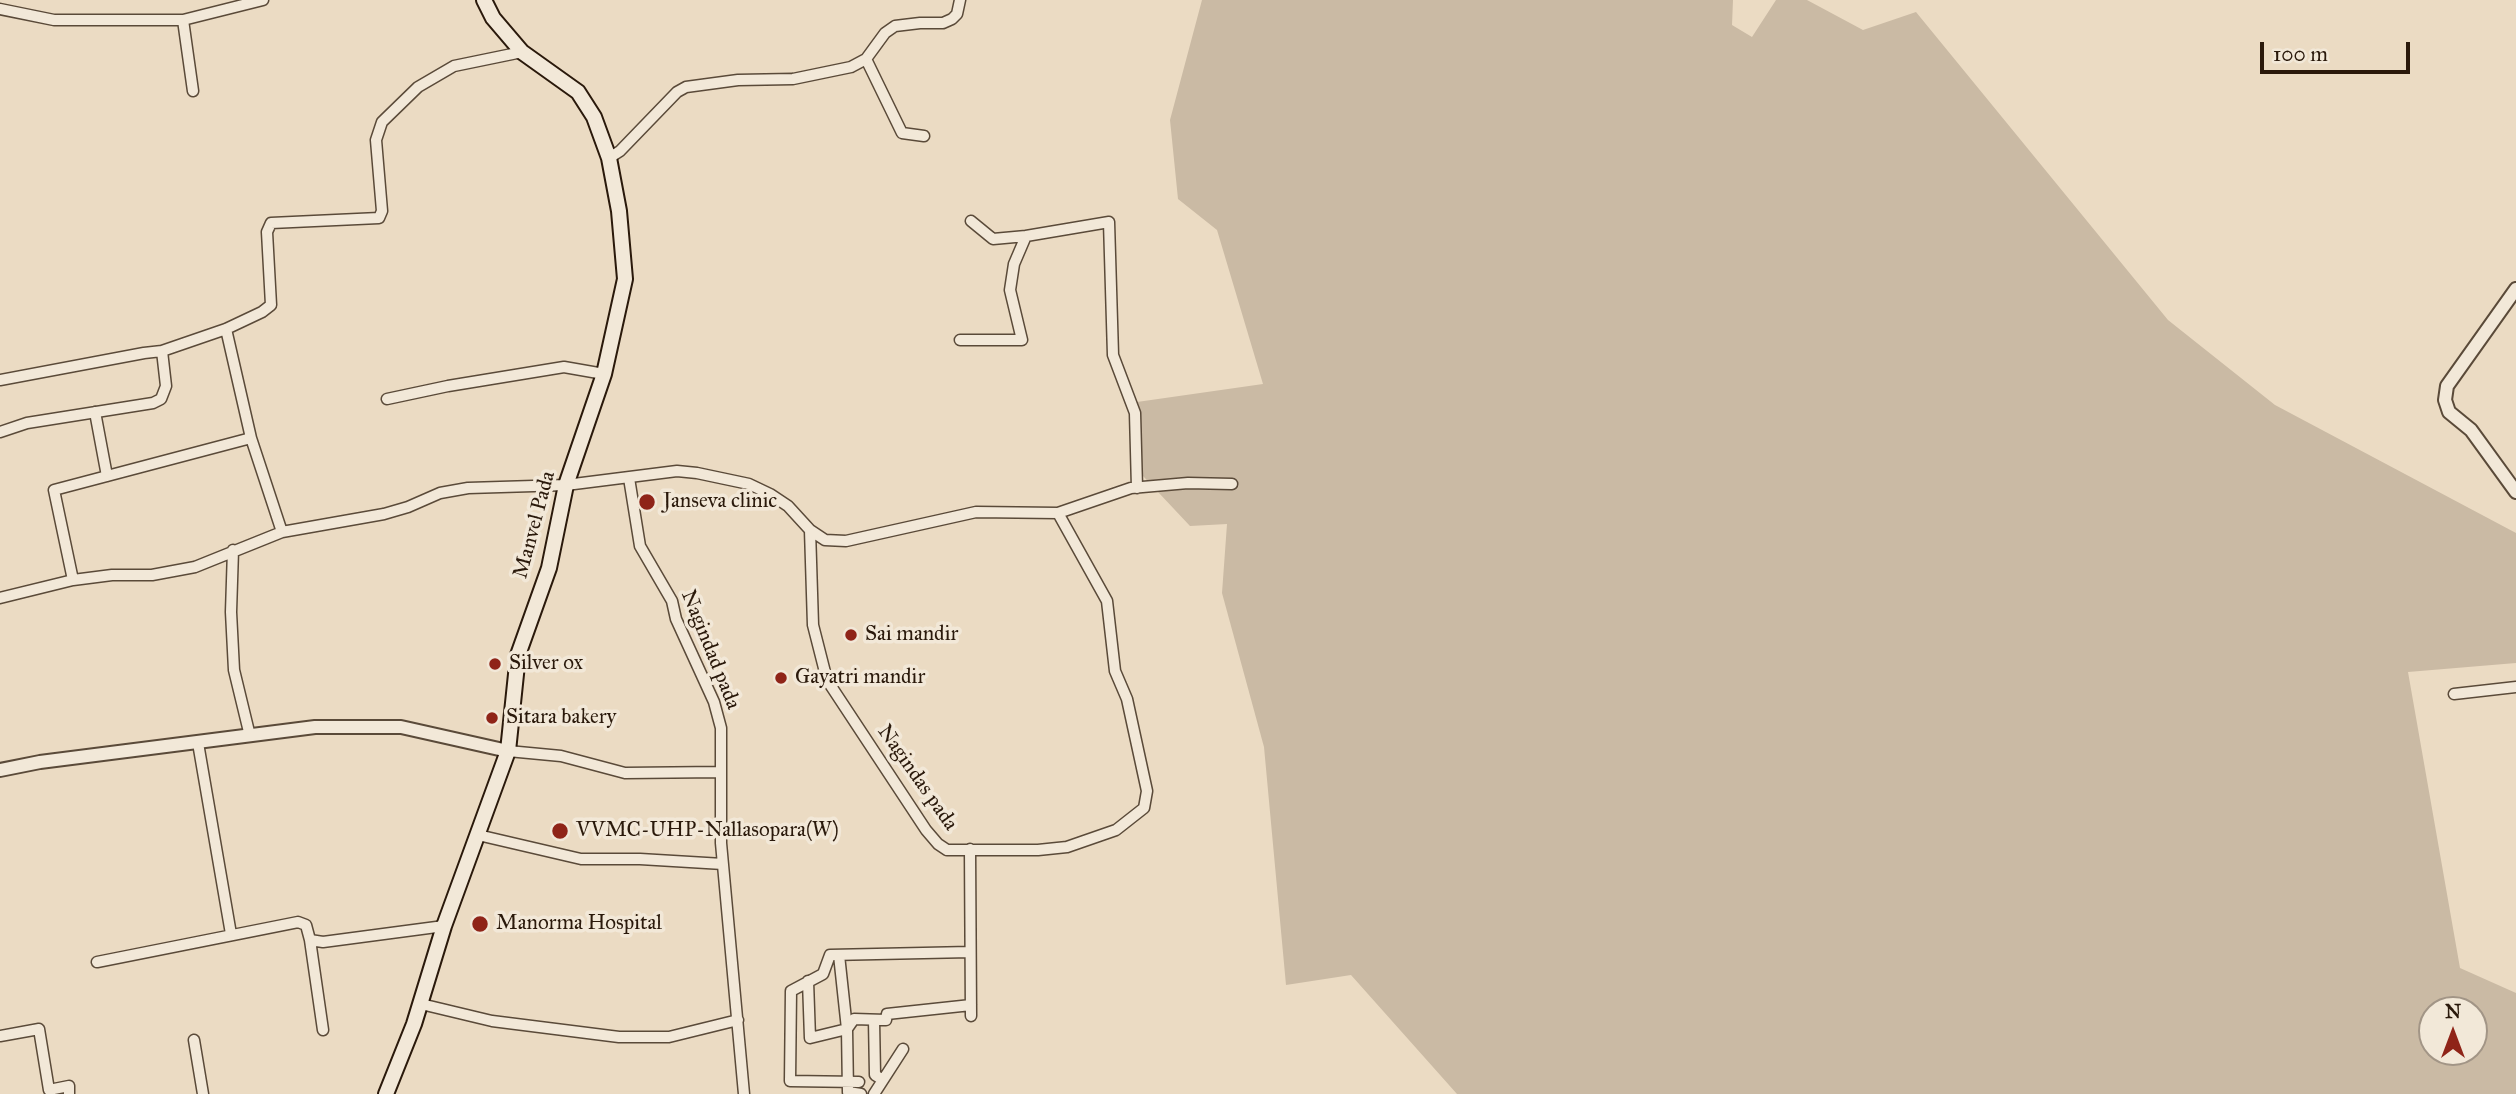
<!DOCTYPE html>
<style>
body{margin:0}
#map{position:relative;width:2516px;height:1094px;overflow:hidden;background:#ebdbc3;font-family:"IM FELL Great Primer",serif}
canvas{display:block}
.north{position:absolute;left:2418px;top:996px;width:70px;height:70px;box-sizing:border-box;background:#f2e8d8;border:2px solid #a29586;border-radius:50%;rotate:0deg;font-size:19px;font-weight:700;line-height:28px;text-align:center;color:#2a190b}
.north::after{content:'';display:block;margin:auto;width:24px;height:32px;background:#8f2418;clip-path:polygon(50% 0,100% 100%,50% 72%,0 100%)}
.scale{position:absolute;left:2260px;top:42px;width:150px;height:32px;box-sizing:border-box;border:4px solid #2a190b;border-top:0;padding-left:9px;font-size:21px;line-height:24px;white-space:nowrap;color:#2a190b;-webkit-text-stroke:5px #f2e8d8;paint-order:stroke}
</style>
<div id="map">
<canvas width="2516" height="1094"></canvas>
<div class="north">N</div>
<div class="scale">100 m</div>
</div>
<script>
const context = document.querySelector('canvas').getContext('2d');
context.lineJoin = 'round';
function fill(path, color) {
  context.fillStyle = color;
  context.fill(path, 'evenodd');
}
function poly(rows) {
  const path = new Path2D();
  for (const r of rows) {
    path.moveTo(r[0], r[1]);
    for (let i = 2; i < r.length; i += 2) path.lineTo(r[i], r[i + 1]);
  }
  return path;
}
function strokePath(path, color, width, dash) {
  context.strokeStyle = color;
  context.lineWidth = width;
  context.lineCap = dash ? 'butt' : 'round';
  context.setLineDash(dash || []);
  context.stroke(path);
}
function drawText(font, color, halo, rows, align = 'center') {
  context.font = font + ' "IM FELL Great Primer",serif';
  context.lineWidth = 7;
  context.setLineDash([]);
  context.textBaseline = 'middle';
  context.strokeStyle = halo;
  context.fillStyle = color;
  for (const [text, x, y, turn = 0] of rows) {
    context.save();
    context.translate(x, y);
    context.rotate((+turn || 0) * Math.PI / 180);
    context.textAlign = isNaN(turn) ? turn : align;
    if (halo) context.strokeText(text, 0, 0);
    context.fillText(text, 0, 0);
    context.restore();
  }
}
const green = poly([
 [1202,0,1733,0,1732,25,1752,37,1776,0,1807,0,1863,30,1916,12,2168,320,2275,405,2516,533,2516,663,2408,672,2460,968,2516,993,2516,1094,1457,1094,1351,975,1286,985,1264,747,1222,593,1227,524,1190,526,1143,476,1137,402,1263,384,1217,230,1178,199,1170,120],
 [2432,1010,2474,1010,2474,1052,2432,1052]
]);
const minor = poly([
 [0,9,54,20,183,20,263,0],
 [183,20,193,91],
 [866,59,902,133,924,136],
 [609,158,620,151,677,92,686,87,738,80,793,79,851,67,866,59,885,33,895,26,920,23,943,23,952,19,957,14,960,0],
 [971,221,993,239,1026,236],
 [226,329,251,438,282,532],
 [960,340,1022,340,1010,290,1014,264,1026,236,1109,222,1113,355,1135,413,1137,488],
 [0,380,144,353,162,351],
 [387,399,448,386,564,367,604,374],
 [95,412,107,476],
 [0,432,27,423,153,403,161,399,166,386,162,351,226,329,262,312,271,305,267,232,271,223,379,218,382,211,376,140,382,122,418,87,454,66,522,52],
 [629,478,640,546,672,601,676,619,714,702,721,728,721,843,744,1094],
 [810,530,813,625,827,680,926,830,938,844,947,850,1038,850,1067,847,1116,830,1144,808,1147,791,1127,699,1115,671,1107,601,1058,513],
 [233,550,231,612,234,670,250,736],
 [73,580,54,490,251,438],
 [0,598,73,580,112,575,152,575,195,567,282,532,384,514,408,507,440,493,468,488,566,485,677,471,697,473,749,484,770,494,788,506,810,530,825,540,846,541,976,512,1058,513,1131,488,1188,483,1232,484],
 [2454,694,2516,687],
 [198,743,231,934],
 [508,751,561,756,625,773,720,772],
 [478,835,581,859,640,859,723,864],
 [970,849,971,1016],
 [310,940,323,1030],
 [839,955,847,1029,848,1092,861,1094],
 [97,962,298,922,306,925,310,940,323,942,444,926],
 [808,981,810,1038,847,1029,854,1019,886,1020,887,1014,971,1005],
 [421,1004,492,1021,619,1037,669,1037,738,1020],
 [874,1020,875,1075,883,1080],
 [0,1036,39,1029,49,1090,69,1086,69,1094],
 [194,1040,203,1094],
 [859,1082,790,1081,791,991,823,974,830,955,970,952],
 [874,1094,903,1049]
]);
const tertiary = poly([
 [2516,289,2447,386,2445,400,2449,412,2471,430,2516,492],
 [0,770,40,762,315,727,401,727,508,751]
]);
const secondary = poly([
 [386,1094,414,1024,444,926,508,751,518,655,549,568,566,485,604,374,625,279,619,211,609,158,594,117,578,92,522,52,493,18,484,0]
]);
const markers = [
 [647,502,9,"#8f2418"],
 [851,635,7,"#8f2418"],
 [495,664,7,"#8f2418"],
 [781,678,7,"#8f2418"],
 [492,718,7,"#8f2418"],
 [560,831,9,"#8f2418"],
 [480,924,9,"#8f2418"]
];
const poiNames = [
 ["Janseva clinic",663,502],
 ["Sai mandir",865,635],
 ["Silver ox",509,664],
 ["Gayatri mandir",795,678],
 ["Sitara bakery",506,718],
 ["VVMC-UHP-Nallasopara(W)",576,831],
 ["Manorma Hospital",496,924]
];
const streetNames = [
 ["Manvel Pada",535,525,-75],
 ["Nagindad pada",710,650,68],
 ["Nagindas pada",917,778,55]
];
fill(green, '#cabaa4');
strokePath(minor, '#5a4a39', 13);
strokePath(tertiary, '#5a4a39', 16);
strokePath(secondary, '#2a190b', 18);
strokePath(minor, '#f2e8d8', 10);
strokePath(tertiary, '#f2e8d8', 12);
strokePath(secondary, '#f2e8d8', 14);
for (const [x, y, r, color] of markers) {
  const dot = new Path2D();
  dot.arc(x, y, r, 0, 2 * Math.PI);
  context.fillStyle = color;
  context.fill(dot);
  strokePath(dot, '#f2e8d8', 2.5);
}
drawText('21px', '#2a190b', '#f2e8d8', poiNames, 'left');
drawText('21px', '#2a190b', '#f2e8d8', streetNames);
</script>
